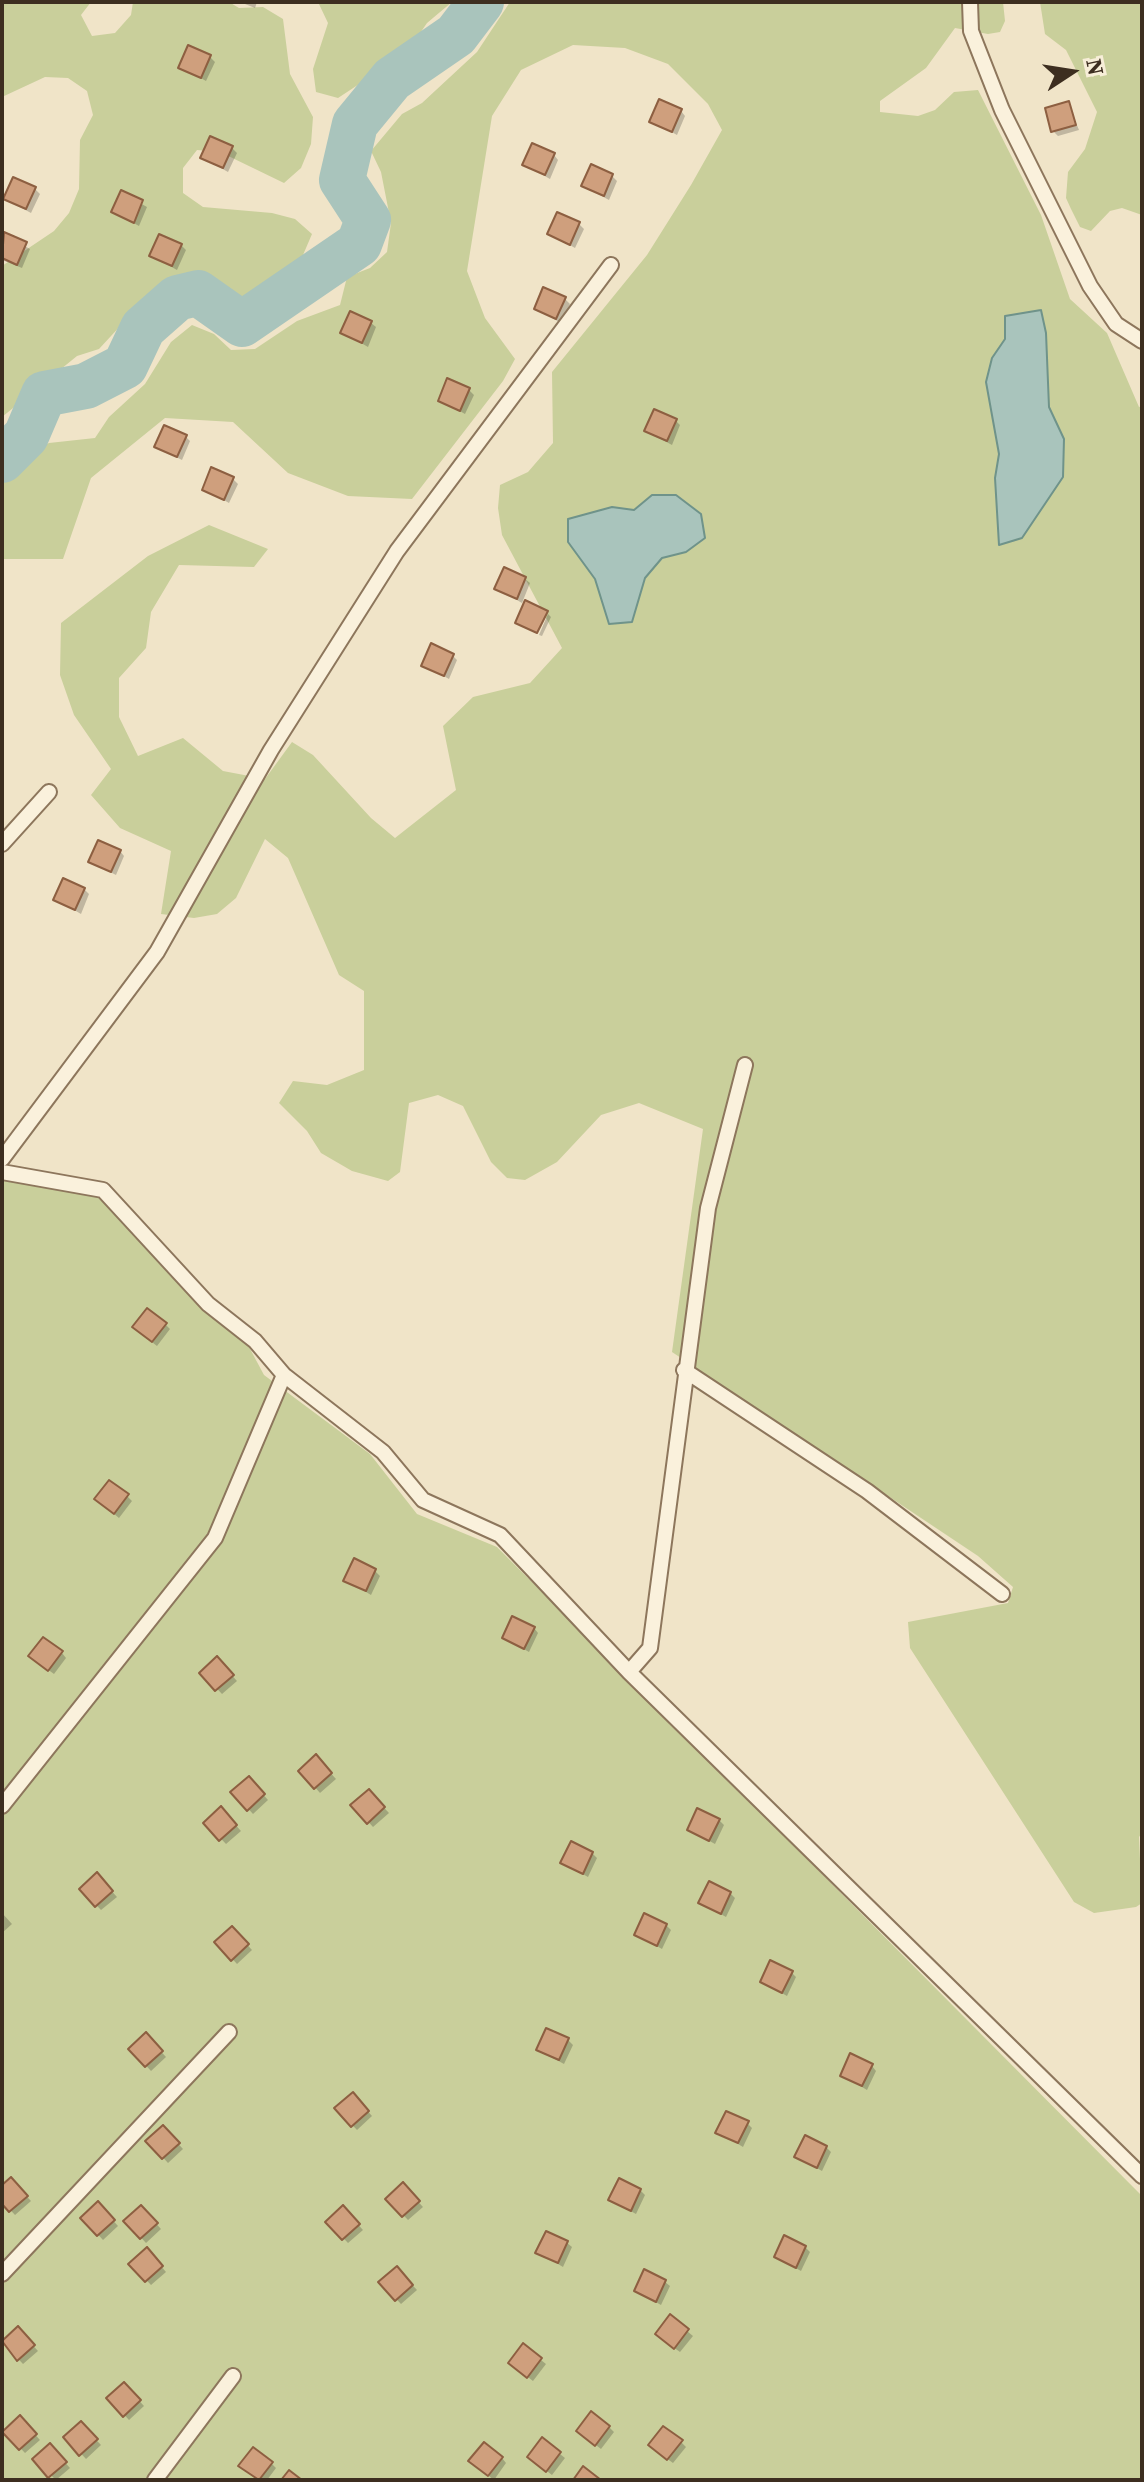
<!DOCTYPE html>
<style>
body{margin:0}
#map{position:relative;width:1144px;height:2482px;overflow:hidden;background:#f0e4c8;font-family:"Source Serif 4",serif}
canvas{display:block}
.frame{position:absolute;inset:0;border:4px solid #3d2e20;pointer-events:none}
.north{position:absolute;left:1032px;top:32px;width:80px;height:80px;-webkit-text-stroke:6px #f7eed8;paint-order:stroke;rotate:78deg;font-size:22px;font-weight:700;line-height:32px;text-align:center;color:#3d2e20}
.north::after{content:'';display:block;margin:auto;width:28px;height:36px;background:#3d2e20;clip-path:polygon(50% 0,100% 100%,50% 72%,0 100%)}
</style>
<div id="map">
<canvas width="1144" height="2482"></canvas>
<div class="frame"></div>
<div class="north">N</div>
</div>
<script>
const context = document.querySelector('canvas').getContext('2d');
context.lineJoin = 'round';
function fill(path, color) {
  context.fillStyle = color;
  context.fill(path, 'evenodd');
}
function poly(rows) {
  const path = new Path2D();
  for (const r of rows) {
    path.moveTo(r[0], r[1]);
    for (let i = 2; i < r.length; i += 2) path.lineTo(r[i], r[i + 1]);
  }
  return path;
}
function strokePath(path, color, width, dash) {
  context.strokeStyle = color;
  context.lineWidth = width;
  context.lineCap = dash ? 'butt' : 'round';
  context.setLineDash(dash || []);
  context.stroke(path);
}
const green = poly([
 [2,2,91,2,81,15,92,36,115,33,131,15,133,2,229,2,239,8,263,7,283,19,290,74,313,117,311,144,301,168,284,183,220,152,197,150,183,168,183,193,203,207,272,213,295,219,312,234,303,255,268,285,235,302,216,286,193,284,147,297,99,349,77,356,2,417,2,266,54,231,69,213,79,189,80,140,93,115,87,91,68,78,45,77,2,97],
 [318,2,452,2,427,23,399,64,379,71,338,98,316,92,313,69,328,23],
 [510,2,1003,2,1005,21,1000,32,988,34,955,28,926,68,880,101,880,112,918,116,935,110,954,92,978,90,1041,215,1070,299,1107,333,1139,407,1142,406,1142,1833,1139,1837,1142,1903,1136,1907,1094,1913,1074,1902,910,1648,908,1622,1008,1603,1013,1587,978,1556,672,1352,703,1129,639,1103,601,1115,557,1162,525,1180,507,1178,491,1162,463,1106,438,1095,409,1103,400,1172,388,1181,352,1171,321,1153,307,1131,279,1103,293,1081,327,1085,364,1070,364,991,339,975,288,858,265,839,236,898,217,914,194,918,161,914,171,851,120,828,91,795,111,769,74,715,60,675,61,623,148,556,209,525,268,549,254,567,179,565,151,612,146,648,119,678,119,717,138,756,183,738,223,771,265,779,292,742,313,755,371,818,395,838,456,790,443,726,473,697,530,683,562,648,502,535,498,508,500,485,528,472,553,443,552,372,647,255,691,185,722,130,708,104,668,64,625,48,573,45,521,70,492,116,467,271,485,318,515,359,503,381,412,499,348,496,288,473,233,422,165,418,91,478,63,559,2,559,2,467,49,443,95,438,109,417,145,384,171,342,192,325,214,334,231,350,255,349,297,321,340,305,347,277,370,268,387,252,391,223,381,172,371,151,402,114,422,103,477,52],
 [1046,333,1049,407,1064,439,999,545,995,478,999,454,986,383,992,358,1005,339],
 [612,507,635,511,686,552,662,558,645,578,632,622,609,623,595,579],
 [1040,2,1142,2,1142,215,1122,208,1110,211,1091,231,1080,227,1071,209,1066,198,1068,172,1085,149,1097,112,1066,50,1045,34],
 [2,1176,97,1194,203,1308,249,1347,264,1375,370,1454,417,1514,497,1547,1142,2196,1142,2480,2,2480]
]);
const water = poly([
 [1041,310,1046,333,1049,407,1064,439,1063,477,1022,538,999,545,995,478,999,454,986,382,992,358,1005,339,1005,316,1041,310],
 [652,495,676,495,701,514,705,538,686,552,662,558,645,578,632,622,609,624,595,579,568,542,568,519,612,507,634,510,652,495]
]);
const shadow = poly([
 [240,2,257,2,255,8],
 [210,57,215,62,206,81,181,67],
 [1068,104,1079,130,1058,136,1053,131],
 [681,111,685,116,677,135,652,121],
 [232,148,237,153,228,172,203,158],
 [554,155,558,160,550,179,525,165],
 [612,176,617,181,609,200,583,186],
 [35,189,40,194,31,213,5,199],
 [122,193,147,207,139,226,113,212],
 [579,224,584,229,575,248,550,234],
 [5,235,30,249,22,268,2,260],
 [181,245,186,250,177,270,152,256],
 [565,299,570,304,561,323,536,309],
 [371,323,376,327,368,347,342,332],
 [469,390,474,395,465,414,440,400],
 [675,420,680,425,672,445,646,431],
 [185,436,190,441,182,460,156,447],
 [233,479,238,484,229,503,204,489],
 [525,579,530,583,522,603,496,588],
 [548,614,551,617,542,636,539,635],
 [452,655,457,660,449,679,424,665],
 [120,851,124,856,116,875,90,862],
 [84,889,89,894,81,914,55,899],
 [165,1324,170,1329,157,1346,139,1332],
 [127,1496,132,1501,119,1518,102,1504],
 [375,1571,380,1576,371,1595,346,1580],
 [534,1628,538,1633,529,1652,504,1638],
 [62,1653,66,1658,54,1674,36,1661],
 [217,1659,237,1681,222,1694,202,1673],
 [316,1757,336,1779,320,1793,301,1771],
 [249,1779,268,1800,253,1814,233,1792],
 [369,1792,389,1813,373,1827,353,1805],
 [221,1809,241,1831,226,1844,206,1823],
 [719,1820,724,1825,715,1844,689,1830],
 [592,1853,597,1858,588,1877,563,1863],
 [97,1875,117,1897,101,1910,81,1889],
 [730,1893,735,1898,726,1917,701,1903],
 [2,1913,12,1924,2,1933],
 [666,1925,671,1930,662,1949,637,1935],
 [232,1928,252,1950,237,1964,217,1942],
 [791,1972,796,1977,787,1996,762,1982],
 [146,2035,166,2057,151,2071,131,2049],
 [568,2040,573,2045,564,2064,538,2050],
 [872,2066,876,2071,867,2090,842,2075],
 [353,2095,372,2116,357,2130,337,2109],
 [747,2123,752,2128,743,2147,718,2132],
 [163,2127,183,2149,168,2163,148,2141],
 [826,2147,831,2152,822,2171,797,2157],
 [11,2180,31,2201,15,2215,2,2201,2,2188],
 [403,2185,423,2207,408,2220,388,2199],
 [640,2190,645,2195,636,2214,610,2200],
 [98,2204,118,2226,103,2240,83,2218],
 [141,2207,161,2229,146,2243,126,2221],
 [343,2208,363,2230,348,2243,328,2222],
 [567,2243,572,2247,563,2267,538,2252],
 [805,2247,810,2252,801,2271,776,2257],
 [147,2250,166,2272,151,2285,131,2264],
 [397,2269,417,2290,401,2304,381,2283],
 [665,2282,670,2286,661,2305,636,2291],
 [670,2317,693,2336,680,2352,662,2339],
 [18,2329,38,2351,23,2364,3,2343],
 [523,2346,546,2364,533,2381,515,2367],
 [124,2384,144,2406,129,2420,109,2398],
 [20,2418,40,2440,25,2453,5,2432],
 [81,2424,101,2445,86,2459,66,2437],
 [609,2427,614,2432,601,2449,583,2435],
 [542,2440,565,2458,552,2475,534,2461],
 [681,2442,686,2447,673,2463,655,2450],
 [50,2446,70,2468,56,2480,35,2460],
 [502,2458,506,2463,494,2480,476,2466],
 [271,2463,276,2468,267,2480,257,2480,246,2471]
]);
const river = poly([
 [2,460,26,436,44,394,86,386,125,366,143,328,177,298,198,293,242,324,359,244,368,220,342,180,355,124,392,79,456,35,481,2]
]);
const building = poly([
 [188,45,211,55,201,78,178,68,188,45],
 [659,99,682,109,672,132,649,122,659,99],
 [1069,101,1076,125,1051,132,1045,108,1069,101],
 [210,136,233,146,223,168,200,158,210,136],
 [532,143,555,153,545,175,522,165,532,143],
 [591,164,613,174,604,196,581,186,591,164],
 [13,177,36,187,26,209,3,199,13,177],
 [121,190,143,200,134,223,111,212,121,190],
 [557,212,580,222,570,245,547,234,557,212],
 [4,232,27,242,17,265,2,258,4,232],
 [159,234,182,244,172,266,149,256,159,234],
 [543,287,566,297,556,319,534,309,543,287],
 [350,311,372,321,362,343,340,333,350,311],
 [447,378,470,388,460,411,438,401,447,378],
 [654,409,677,419,667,441,644,431,654,409],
 [164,425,187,435,177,457,154,447,164,425],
 [211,467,234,477,224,500,202,490,211,467],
 [504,567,526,577,517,599,494,589,504,567],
 [525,600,548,611,537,633,515,623,525,600],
 [431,643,454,654,444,676,421,666,431,643],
 [98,840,121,850,111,872,88,862,98,840],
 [63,878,85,888,75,910,53,900,63,878],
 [147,1308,167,1323,152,1342,132,1327,147,1308],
 [109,1480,129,1494,114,1514,94,1499,109,1480],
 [354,1558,376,1569,366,1591,343,1581,354,1558],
 [512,1616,535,1627,524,1649,502,1638,512,1616],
 [43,1637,63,1651,48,1671,28,1656,43,1637],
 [217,1656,234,1675,215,1691,199,1673,217,1656],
 [316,1754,332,1773,314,1789,298,1771,316,1754],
 [249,1776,265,1794,247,1811,230,1792,249,1776],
 [369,1789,385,1807,367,1824,350,1805,369,1789],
 [221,1806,237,1825,219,1841,203,1823,221,1806],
 [697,1808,720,1819,709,1841,687,1830,697,1808],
 [571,1841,593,1852,583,1874,560,1863,571,1841],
 [97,1872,113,1891,95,1907,79,1889,97,1872],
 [709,1881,731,1892,721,1914,698,1903,709,1881],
 [644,1913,667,1924,657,1946,634,1935,644,1913],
 [232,1926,249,1944,231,1961,214,1942,232,1926],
 [770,1960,793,1971,782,1993,760,1982,770,1960],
 [546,2028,569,2038,559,2060,536,2050,546,2028],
 [146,2032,163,2051,145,2067,128,2049,146,2032],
 [850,2053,873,2064,862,2086,840,2076,850,2053],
 [353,2092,369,2111,351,2127,334,2108,353,2092],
 [726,2111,749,2121,738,2143,715,2133,726,2111],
 [163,2125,180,2143,162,2159,145,2141,163,2125],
 [805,2135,827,2146,817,2168,794,2157,805,2135],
 [11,2177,28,2196,9,2212,2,2204,2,2185,11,2177],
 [619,2178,641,2189,631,2211,608,2200,619,2178],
 [403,2182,420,2201,402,2217,385,2199,403,2182],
 [98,2201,115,2220,97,2236,80,2218,98,2201],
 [141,2205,158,2223,140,2239,123,2221,141,2205],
 [343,2205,360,2224,342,2240,325,2222,343,2205],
 [546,2231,568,2241,558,2263,535,2253,546,2231],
 [784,2235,806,2246,796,2268,774,2257,784,2235],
 [147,2247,163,2266,145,2282,128,2264,147,2247],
 [397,2266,413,2285,395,2301,378,2282,397,2266],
 [644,2269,666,2280,656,2302,634,2291,644,2269],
 [670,2314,689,2329,674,2349,655,2334,670,2314],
 [18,2326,35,2345,17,2361,2,2341,18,2326],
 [523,2343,542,2358,527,2378,508,2363,523,2343],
 [124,2382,141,2400,123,2417,106,2398,124,2382],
 [591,2411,610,2426,595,2446,576,2431,591,2411],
 [20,2415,37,2434,19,2450,2,2432,20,2415],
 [81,2421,98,2439,79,2456,63,2437,81,2421],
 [663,2426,683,2440,667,2460,648,2445,663,2426],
 [542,2437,561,2452,546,2472,527,2457,542,2437],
 [484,2442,503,2457,488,2476,468,2461,484,2442],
 [50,2443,67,2462,48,2478,32,2459,50,2443],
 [253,2447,273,2462,259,2480,238,2466,253,2447],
 [583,2466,601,2480,573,2480,583,2466],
 [289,2470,302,2480,281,2480,289,2470]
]);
const lane = poly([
 [970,2,971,31,1002,110,1090,286,1116,324,1142,341],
 [2,844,49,792],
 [2,1159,157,952,271,750,397,551,611,265],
 [2,1172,103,1190,208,1304,255,1341,284,1375,383,1452,423,1500,500,1535,629,1672,1142,2176],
 [684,1370,867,1491,1002,1594],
 [629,1672,650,1648,708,1208,745,1065],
 [2,1806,215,1538,284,1375],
 [2,2274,229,2032],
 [155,2480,233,2376]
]);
fill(green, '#c9cf9b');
fill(water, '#a9c4bc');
strokePath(water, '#6f938a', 2);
fill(shadow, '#0003');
strokePath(river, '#a9c4bc', 46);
fill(building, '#cf9f7d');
strokePath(building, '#8d5f41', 2);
strokePath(lane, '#8d765c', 18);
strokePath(lane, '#faf1dc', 14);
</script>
